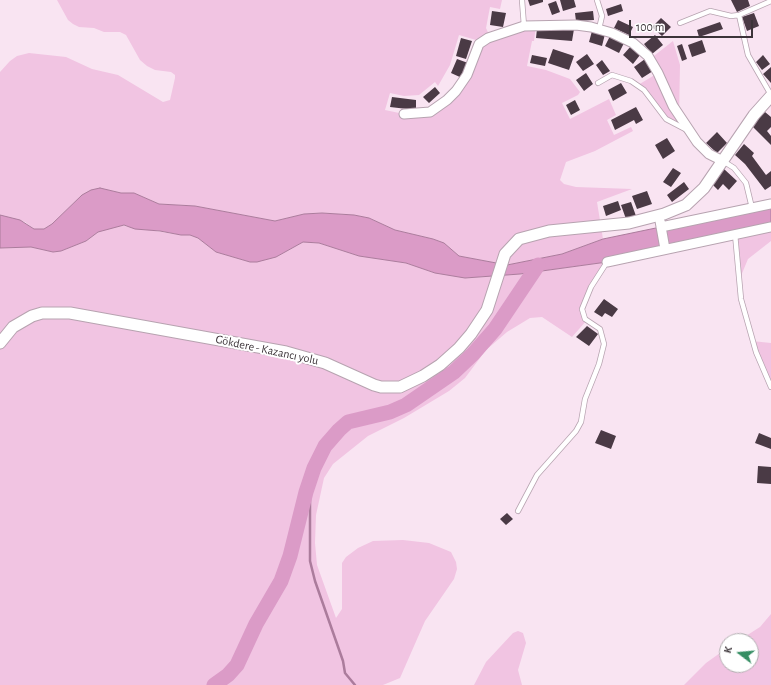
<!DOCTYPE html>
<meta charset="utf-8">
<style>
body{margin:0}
#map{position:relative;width:771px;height:685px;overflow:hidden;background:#f9e4f2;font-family:"Alegreya Sans",sans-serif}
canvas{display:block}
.north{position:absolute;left:719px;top:633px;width:40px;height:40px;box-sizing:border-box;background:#fff;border:1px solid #b1aeb0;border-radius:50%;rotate:286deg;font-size:11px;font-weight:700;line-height:16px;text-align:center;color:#3c3439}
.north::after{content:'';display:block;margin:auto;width:14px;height:18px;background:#358e63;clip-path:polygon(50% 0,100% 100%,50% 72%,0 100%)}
.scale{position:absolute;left:629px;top:20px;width:124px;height:18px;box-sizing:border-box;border:2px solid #3c3439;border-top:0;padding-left:5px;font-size:12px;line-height:14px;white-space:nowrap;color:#3c3439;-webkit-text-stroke:3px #fff;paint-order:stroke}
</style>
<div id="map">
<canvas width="771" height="685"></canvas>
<div class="north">K</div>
<div class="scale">100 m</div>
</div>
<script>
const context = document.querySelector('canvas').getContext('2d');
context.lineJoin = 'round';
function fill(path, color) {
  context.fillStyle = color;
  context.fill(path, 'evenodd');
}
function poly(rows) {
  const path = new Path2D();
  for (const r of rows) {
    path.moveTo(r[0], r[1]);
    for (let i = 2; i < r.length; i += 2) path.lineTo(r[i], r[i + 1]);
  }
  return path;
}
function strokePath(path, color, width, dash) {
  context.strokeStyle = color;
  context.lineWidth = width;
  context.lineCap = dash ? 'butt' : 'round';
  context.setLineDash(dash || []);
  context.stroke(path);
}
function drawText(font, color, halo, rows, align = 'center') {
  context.font = font + ' "Alegreya Sans",sans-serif';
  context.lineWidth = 4;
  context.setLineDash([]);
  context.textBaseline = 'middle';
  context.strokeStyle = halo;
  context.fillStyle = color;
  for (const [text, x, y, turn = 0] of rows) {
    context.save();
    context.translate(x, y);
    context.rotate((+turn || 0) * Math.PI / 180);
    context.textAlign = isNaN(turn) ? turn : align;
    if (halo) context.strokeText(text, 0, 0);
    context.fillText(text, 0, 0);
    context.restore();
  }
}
const green = poly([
 [57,0,502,0,500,9,490,7,486,28,490,37,536,25,534,41,532,41,527,66,546,70,570,79,580,92,578,95,562,103,570,119,609,99,616,115,607,120,614,135,631,127,633,131,595,151,566,162,560,180,564,184,576,187,632,189,597,202,603,239,562,254,507,265,459,256,444,243,433,239,395,230,369,218,354,215,322,213,304,214,275,221,196,206,159,204,134,193,121,193,108,190,82,195,52,224,44,229,34,229,25,222,0,215,0,72,10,61,17,56,29,53,66,57,92,69,118,75,163,102,170,100,175,78,175,75,171,72,155,70,147,66,140,60,126,35,120,32,104,32,94,28,79,27,73,24,68,20],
 [459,35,476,40,479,44,456,91,422,114,404,114,385,110,390,93,404,96,419,95,435,82,438,86,450,65],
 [673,41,680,65,679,117,688,130,673,124,638,85,658,73,650,59],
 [118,225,181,235,190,235,198,238,216,252,250,262,276,257,303,242,319,243,359,256,406,263,435,273,465,278,520,274,607,262,582,309,587,320,572,337,542,317,530,318,507,332,486,350,465,378,449,391,404,418,368,436,333,464,324,478,316,515,315,543,317,565,336,618,342,609,342,563,346,557,358,548,373,541,403,540,429,543,451,552,456,562,457,569,454,579,425,621,400,678,383,685,0,685,0,248,31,247,53,252,61,251,86,241,98,232],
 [771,227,771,241,748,259,738,283,735,234],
 [752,341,771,343,771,387],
 [771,614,771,685,684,685,706,663,727,648,727,665,751,665,751,641,738,641,760,627],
 [518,631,523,633,526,643,518,670,522,685,474,685,486,662,513,633]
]);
const water = poly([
 [100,188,121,193,134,193,159,204,195,206,275,221,304,214,322,213,354,215,369,218,395,230,433,239,444,243,459,256,507,265,562,254,603,239,771,204,771,227,607,262,520,274,465,278,435,273,406,263,359,256,319,243,303,242,276,257,257,262,250,262,216,252,198,238,190,235,181,235,160,231,135,229,124,225,98,232,86,241,61,251,53,252,31,247,0,248,0,215,20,220,34,229,44,229,52,224,82,195,91,190,100,188]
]);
const stream = poly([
 [314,468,310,497,310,561,315,581,343,661,345,673,355,685]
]);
const river = poly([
 [214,685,228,675,237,665,256,624,281,581,290,556,306,492,314,468,325,446,339,430,348,422,390,412,406,405,454,372,473,354,495,329,538,265]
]);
const building = poly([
 [528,0,543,0,543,2,530,6],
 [560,0,574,0,576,7,563,11],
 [731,0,748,0,750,6,737,12],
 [556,1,560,12,552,15,548,4],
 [621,4,623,11,608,16,606,9],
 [492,11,506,13,503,27,490,25],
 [593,11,594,20,576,21,575,13],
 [754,13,759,26,747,31,742,17],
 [661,18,671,27,662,36,652,27],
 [618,20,633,27,629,35,614,28],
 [720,22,723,29,699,37,697,30],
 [537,29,574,29,572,41,536,38],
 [592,31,605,34,602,46,589,42],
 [655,35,663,45,652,54,644,44],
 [610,36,624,43,619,53,605,46],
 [461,38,472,41,466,59,456,56],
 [702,40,706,52,692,57,688,45],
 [682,44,687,59,682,61,677,46],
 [631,46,640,55,633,64,623,55],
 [553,49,574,56,569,70,548,63],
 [587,54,594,64,583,71,576,62],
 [532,55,547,58,545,66,530,63],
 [763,55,770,64,762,70,756,62],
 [457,59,468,63,462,78,451,73],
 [645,59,653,71,642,78,634,67],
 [602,60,610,71,603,75,596,65],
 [771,67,771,83,763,74],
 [586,73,593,84,584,91,576,80],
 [621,83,627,93,613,101,608,90],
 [435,87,440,93,429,103,423,97],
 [392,97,416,100,416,110,390,107],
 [575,100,580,110,571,115,566,105],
 [636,107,643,120,636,124,634,120,615,130,611,120],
 [765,112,771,117,771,127,767,131,771,136,771,145,752,126],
 [717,132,727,143,717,153,706,143],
 [667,138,675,151,663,159,655,145],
 [744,144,754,153,752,156,766,175,771,171,771,186,765,190,745,164,735,155],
 [673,168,681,173,671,187,663,182],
 [724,169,737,181,729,190,723,184,718,190,712,184],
 [684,182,689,189,672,202,667,195],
 [647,191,652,204,637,209,632,196],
 [618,201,621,210,606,216,603,206],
 [631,202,636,216,626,219,621,205],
 [604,299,618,309,612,317,605,313,602,317,594,312],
 [587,326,598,334,589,346,576,337],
 [601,430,616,436,611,449,595,443],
 [759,433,771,438,771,449,755,443],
 [758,466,771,467,771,484,757,483],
 [507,513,513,519,506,525,500,519]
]);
const service = poly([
 [522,0,524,26],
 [597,0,602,16,599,29],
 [771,1,739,15,748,55,771,95],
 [680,23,710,11,731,16,739,15],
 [598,83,612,75,631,81,644,90,666,119,687,130],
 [723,161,734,168,746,183,752,208],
 [735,234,741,299,756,352,771,387],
 [518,511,537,475,576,431,581,422,585,399,599,364,604,344,600,329,585,319,582,309,591,287,607,262]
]);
const minor = poly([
 [404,114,430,112,447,100,456,91,467,75,479,44,488,38,524,26,576,25,591,27,612,33,633,43,648,56,658,73,673,106,697,142,709,154,723,161],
 [660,221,665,249],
 [661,227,771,204],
 [607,262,771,227]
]);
const tertiary = poly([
 [0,343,13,327,32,316,42,313,70,313,286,352,325,363,374,385,381,387,400,387,423,376,440,365,459,348,471,334,487,310,505,254,519,239,549,231,629,223,664,214,686,205,704,188,754,115,771,96]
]);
const streetNames = [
 ["Gökdere - Kazancı yolu",267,350,12]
];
fill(green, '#f1c4e2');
fill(water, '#db9bc7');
strokePath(water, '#ab7c9c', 1);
strokePath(stream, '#ab7c9c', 2.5);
strokePath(river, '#db9bc7', 15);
fill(building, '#4a3a45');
strokePath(service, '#b7a3b0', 6);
strokePath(minor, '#b7a3b0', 11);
strokePath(tertiary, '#b7a3b0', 13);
strokePath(service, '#fff', 4.5);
strokePath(minor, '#fff', 9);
strokePath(tertiary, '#fff', 11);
drawText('12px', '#3c3439', '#fff', streetNames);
</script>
